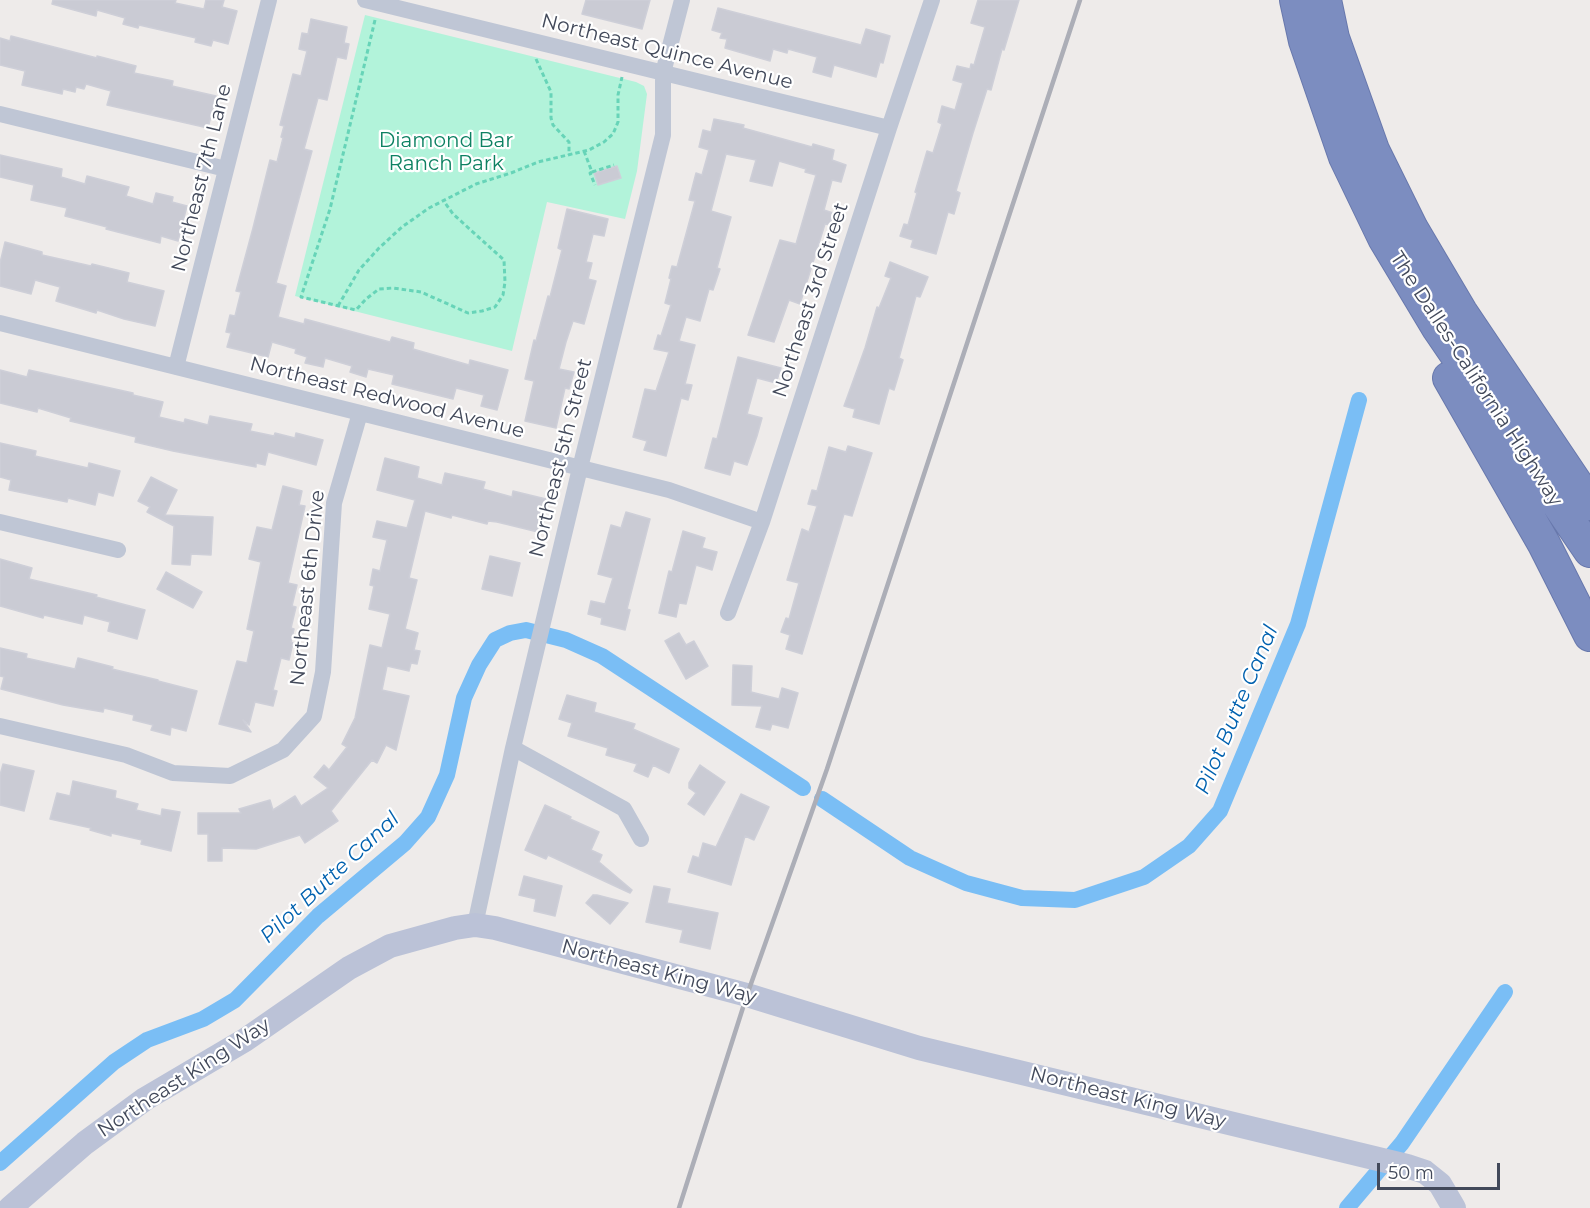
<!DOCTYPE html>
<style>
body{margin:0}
#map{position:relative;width:1590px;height:1208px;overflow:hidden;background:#eeebea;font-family:Montserrat,sans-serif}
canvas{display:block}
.scale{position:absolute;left:1377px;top:1163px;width:123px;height:27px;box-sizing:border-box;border:3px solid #42495a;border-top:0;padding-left:8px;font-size:18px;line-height:21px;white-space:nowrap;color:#42495a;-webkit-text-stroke:4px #fff;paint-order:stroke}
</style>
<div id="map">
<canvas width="1590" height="1208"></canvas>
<div class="scale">50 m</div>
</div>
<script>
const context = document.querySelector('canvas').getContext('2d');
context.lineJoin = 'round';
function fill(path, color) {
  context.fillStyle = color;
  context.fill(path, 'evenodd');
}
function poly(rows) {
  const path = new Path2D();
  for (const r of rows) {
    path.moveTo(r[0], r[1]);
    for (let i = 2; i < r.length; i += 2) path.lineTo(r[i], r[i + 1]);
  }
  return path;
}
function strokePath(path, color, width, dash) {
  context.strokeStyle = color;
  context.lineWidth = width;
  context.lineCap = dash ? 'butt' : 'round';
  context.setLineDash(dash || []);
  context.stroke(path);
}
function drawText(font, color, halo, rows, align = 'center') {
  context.font = font + ' Montserrat,sans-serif';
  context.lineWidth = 4.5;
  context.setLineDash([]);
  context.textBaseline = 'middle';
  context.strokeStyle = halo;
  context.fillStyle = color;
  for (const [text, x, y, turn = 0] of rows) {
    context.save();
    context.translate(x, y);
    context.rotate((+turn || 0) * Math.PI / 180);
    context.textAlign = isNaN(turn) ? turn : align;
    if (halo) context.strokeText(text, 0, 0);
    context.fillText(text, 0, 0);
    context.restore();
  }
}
const green = poly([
 [365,15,636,82,644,86,647,94,637,171,625,219,547,202,512,351,295,296]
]);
const canal = poly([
 [822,799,910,858,966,883,1022,898,1075,900,1144,877,1189,846,1220,811,1298,624,1359,400],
 [0,1163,114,1062,147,1040,203,1019,235,1000,318,916,405,843,428,817,447,775,464,698,479,665,495,640,510,633,526,630,566,640,602,656,803,788],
 [1347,1208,1402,1143,1505,992]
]);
const building = poly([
 [53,0,176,0,175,3,204,9,206,0,224,0,222,7,237,11,228,44,213,40,211,46,195,42,196,38,139,25,138,28,123,24,125,18,97,10,96,16,52,4,53,0],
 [586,0,650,0,642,29,582,14,586,0],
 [978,0,1019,0,1004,50,1002,49,991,90,987,89,973,133,956,191,960,193,954,214,948,212,936,254,911,247,913,240,900,236,904,224,908,225,917,193,915,192,927,151,933,153,942,124,938,122,942,106,955,110,963,83,953,80,957,66,970,69,971,64,974,65,985,27,971,23,978,0],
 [718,8,861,45,866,29,890,36,883,63,880,62,876,77,834,65,831,77,813,72,817,57,788,49,787,53,773,49,770,61,725,48,727,39,720,38,722,33,712,30,718,8],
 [311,19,347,27,344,43,349,44,346,59,337,57,327,100,318,98,304,149,312,151,276,283,286,286,278,317,304,324,305,319,390,342,392,337,414,343,413,349,469,365,470,360,508,370,497,410,481,406,484,395,456,388,453,399,392,384,394,375,368,369,366,377,350,372,352,366,325,358,323,367,305,363,307,357,295,353,296,349,272,342,268,357,227,347,231,333,226,332,230,315,235,316,241,292,236,291,253,228,270,160,277,162,283,138,281,137,284,126,280,125,293,74,301,76,307,51,299,49,302,33,308,34,311,19],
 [11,36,97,58,97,56,136,66,134,73,173,81,172,86,216,96,208,128,107,105,111,91,86,84,84,89,76,87,75,92,63,89,62,94,22,85,25,71,0,65,0,38,10,41,11,36],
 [714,119,744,125,743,128,812,147,813,144,834,150,832,160,846,165,841,182,832,180,824,210,833,213,830,225,825,224,800,304,789,300,774,342,748,335,780,240,796,244,816,175,805,172,806,169,779,161,772,186,750,181,756,160,726,154,711,211,731,217,717,268,720,269,713,290,709,289,700,321,686,317,679,341,695,345,685,384,692,385,688,400,681,398,666,456,644,450,647,441,633,437,645,389,656,391,669,352,654,349,658,335,661,336,671,305,665,303,671,279,669,278,672,266,677,267,695,201,689,200,696,173,702,175,709,150,699,147,703,130,711,132,714,119],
 [0,155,62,169,61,177,85,184,87,176,129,187,126,196,153,204,156,193,173,197,172,202,187,206,178,241,161,236,160,243,106,229,107,227,65,216,67,208,31,200,34,185,0,177,0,155],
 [617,166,621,178,598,185,594,173,617,166],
 [567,209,608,219,604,236,593,234,586,262,592,263,588,279,596,281,584,324,573,321,566,342,559,369,574,372,569,389,565,388,556,428,525,421,534,381,525,379,534,340,536,341,548,296,550,297,562,250,558,248,567,209],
 [5,242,42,252,42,255,91,266,92,264,129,273,127,282,164,291,155,326,124,319,97,310,96,313,56,301,60,287,35,280,31,294,0,286,0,263,5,242],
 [890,262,928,277,920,297,916,296,899,358,903,360,894,390,889,388,879,424,853,417,855,409,844,406,865,348,877,307,879,308,891,278,885,276,890,262],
 [738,357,781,368,776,383,757,378,747,414,762,418,757,436,747,465,734,461,730,475,705,468,713,438,717,439,738,357],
 [0,370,27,377,29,370,133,393,133,395,163,402,159,417,184,423,185,419,208,425,210,416,252,424,250,431,274,436,275,433,295,438,296,433,323,440,316,465,268,452,265,465,256,463,256,467,173,451,135,442,136,437,70,421,71,418,38,408,37,412,0,403,0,370],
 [0,443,36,451,35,456,88,468,89,463,120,471,113,496,98,492,95,505,68,498,67,502,9,490,11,480,0,477,0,443],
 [848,446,872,453,852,516,844,514,802,654,786,649,790,635,781,632,786,618,789,619,799,583,787,580,802,529,809,532,817,506,808,504,812,490,817,491,829,447,846,452,848,446],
 [385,458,419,467,417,478,442,485,445,473,485,482,483,489,512,497,513,491,546,499,538,532,497,522,488,521,487,524,452,515,451,518,425,511,409,578,417,580,405,629,418,633,414,650,420,651,417,664,411,663,409,671,387,666,382,690,409,696,396,750,386,745,377,763,372,760,331,811,338,821,305,843,300,835,256,849,222,848,222,861,208,861,208,834,198,834,198,813,241,813,239,809,270,800,273,810,295,796,301,806,328,788,314,777,324,765,329,770,347,747,342,744,355,718,370,645,382,648,390,614,369,609,374,586,370,585,373,569,380,571,387,540,373,537,377,521,407,528,415,500,377,490,385,458],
 [151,477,177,490,165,515,213,517,211,555,191,554,190,565,172,564,174,526,147,512,150,507,138,501,151,477],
 [283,486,302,491,299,505,305,506,288,583,297,585,292,606,296,607,291,628,294,629,291,642,293,643,289,660,281,658,273,690,277,691,273,706,255,702,249,725,243,720,251,732,219,724,237,661,247,663,254,631,247,629,261,562,249,559,257,527,272,530,283,486],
 [626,512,650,519,627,609,630,610,625,630,601,624,602,618,588,614,591,601,605,604,613,578,598,574,611,525,621,528,626,512],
 [683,531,705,538,702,548,717,552,712,570,696,565,686,604,679,603,676,617,659,613,669,571,672,572,683,531],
 [490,556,520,563,512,596,482,589,490,556],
 [0,559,32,568,29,579,97,595,96,597,145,610,137,639,108,631,110,622,84,615,82,624,44,615,43,618,0,606,0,559],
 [166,572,202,592,193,608,157,589,166,572],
 [679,633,686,645,694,641,708,666,686,679,665,641,679,633],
 [0,648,27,654,26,658,75,669,78,658,113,667,112,669,158,680,158,681,197,691,186,731,171,727,170,735,151,730,153,725,133,720,134,715,104,708,103,712,63,705,1,689,4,677,0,676,0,648],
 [733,665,752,666,751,692,779,699,782,688,798,693,788,728,772,724,770,730,756,727,762,706,732,705,733,665],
 [567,695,596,703,594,712,635,724,633,729,679,749,669,773,653,765,648,777,634,771,637,764,606,755,608,748,568,736,572,723,559,719,567,695],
 [3,764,34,771,24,811,0,805,0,775,3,764],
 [700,765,725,782,704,815,688,804,696,793,689,788,689,783,700,765],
 [73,781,116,791,115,798,138,804,136,810,161,816,162,809,180,812,171,851,141,844,142,840,111,833,111,836,90,830,91,828,50,819,57,793,70,796,73,781],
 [741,794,769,807,754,840,745,836,731,885,688,872,693,856,699,858,703,843,716,847,741,794],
 [545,805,571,817,570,819,599,832,591,850,602,855,599,862,632,890,630,893,548,855,546,859,525,850,545,805],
 [524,876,562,886,555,916,534,911,536,899,519,895,524,876],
 [654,886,670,889,667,903,718,913,710,949,680,942,683,930,646,922,654,886],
 [593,895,597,895,628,903,610,924,586,903,593,895]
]);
const path = poly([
 [375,20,330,209,301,297,356,310,366,299,379,289,393,288,421,292,468,313,482,311,495,307,503,295,505,282,504,260,453,214,443,200],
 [536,59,551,92,551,118,553,125,569,142,569,155],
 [584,151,592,172,614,165],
 [592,172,590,173,595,185],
 [338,306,359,270,379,248,402,227,429,208,476,184,511,173,538,162,589,150,604,142,613,134,618,122,618,95,622,77]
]);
const street = poly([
 [365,0,889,128],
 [0,114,226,169],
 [0,323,669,490,762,522],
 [176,367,269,0],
 [0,522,118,550],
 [728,613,762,522,889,128,932,0],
 [0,726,126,755,173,773,230,776,283,750,314,716,323,672,334,503,360,413],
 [513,748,624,809,641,839],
 [475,925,513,748,580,468,663,135,663,73,682,0]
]);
const secondary = poly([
 [10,1208,85,1143,145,1099,245,1040,349,968,390,946,455,928,475,925,495,928,747,995,919,1048,1407,1166,1425,1172,1440,1184,1454,1208]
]);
const highway = poly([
 [1296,0,1305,41,1345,157,1384,238,1438,328,1590,551],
 [1325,0,1333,38,1373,150,1412,229,1461,312,1590,504],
 [1449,378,1544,544,1590,635]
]);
const rail = poly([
 [679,1208,747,995,827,769,1080,0]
]);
const streetNames = [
 ["Northeast Quince Avenue",667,52,14],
 ["Northeast 7th Lane",202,178,-76],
 ["Northeast 3rd Street",811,300,-72],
 ["The Dalles-California Highway",1476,379,57],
 ["Northeast Redwood Avenue",387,398,14],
 ["Northeast 5th Street",561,458,-76],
 ["Northeast 6th Drive",308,588,-84],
 ["Northeast King Way",659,972,15],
 ["Northeast King Way",184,1078,-33],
 ["Northeast King Way",1128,1098,14]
];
const parkNames = [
 ["Diamond Bar",446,141],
 ["Ranch Park",446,164]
];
const waterNames = [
 ["Pilot Butte Canal",1237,710,-67],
 ["Pilot Butte Canal",330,878,-43]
];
fill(green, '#b2f3da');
strokePath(canal, '#7abef5', 16);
fill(building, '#cacbd4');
strokePath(building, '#cecfd8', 1.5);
strokePath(highway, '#6878ac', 34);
strokePath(path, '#67d4b8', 3, [4.5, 3]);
strokePath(street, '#bfc6d5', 16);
strokePath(secondary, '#bbc2d7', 24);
strokePath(highway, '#7c8dc0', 32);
strokePath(rail, '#acaeb7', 4.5);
drawText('20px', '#42495a', '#fff', streetNames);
drawText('20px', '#0d8162', '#fff', parkNames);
drawText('italic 21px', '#0061af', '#fff', waterNames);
</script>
